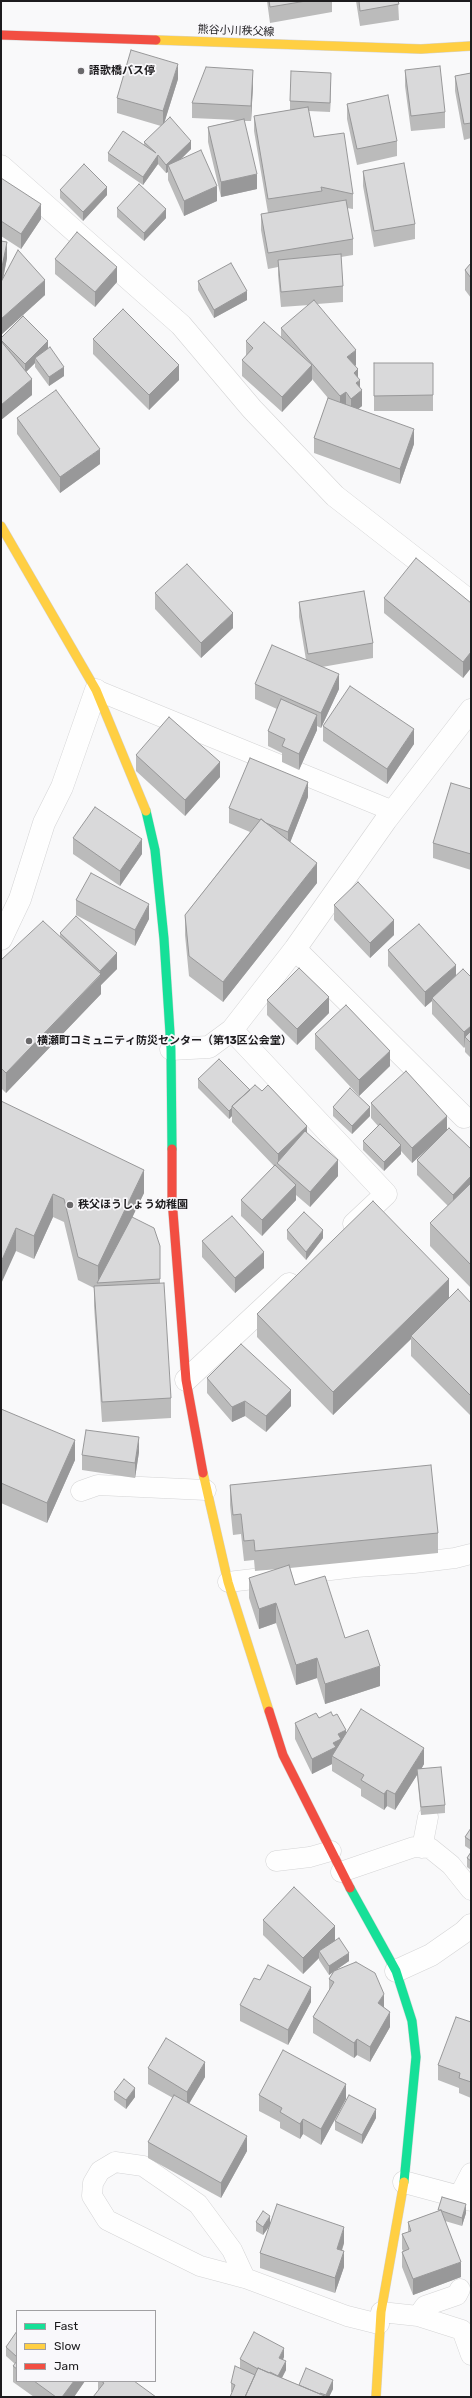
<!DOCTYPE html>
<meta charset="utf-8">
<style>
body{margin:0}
#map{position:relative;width:472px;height:2398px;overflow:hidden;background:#f9f9fa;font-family:Rubik,sans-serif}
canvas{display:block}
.frame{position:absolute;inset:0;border:2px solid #1d1c1e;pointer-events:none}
.legend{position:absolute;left:16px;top:2310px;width:140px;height:72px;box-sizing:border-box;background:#f9f8fb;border:1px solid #a1a0a3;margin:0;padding:5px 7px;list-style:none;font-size:12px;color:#1d1c1e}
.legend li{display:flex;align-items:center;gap:8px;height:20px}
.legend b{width:20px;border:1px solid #a1a0a3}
</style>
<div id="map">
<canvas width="472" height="2398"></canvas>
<div class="frame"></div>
<ul class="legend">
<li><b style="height:5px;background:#16e098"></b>Fast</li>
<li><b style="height:5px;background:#ffcf43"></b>Slow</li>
<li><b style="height:5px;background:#f24e42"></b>Jam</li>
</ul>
</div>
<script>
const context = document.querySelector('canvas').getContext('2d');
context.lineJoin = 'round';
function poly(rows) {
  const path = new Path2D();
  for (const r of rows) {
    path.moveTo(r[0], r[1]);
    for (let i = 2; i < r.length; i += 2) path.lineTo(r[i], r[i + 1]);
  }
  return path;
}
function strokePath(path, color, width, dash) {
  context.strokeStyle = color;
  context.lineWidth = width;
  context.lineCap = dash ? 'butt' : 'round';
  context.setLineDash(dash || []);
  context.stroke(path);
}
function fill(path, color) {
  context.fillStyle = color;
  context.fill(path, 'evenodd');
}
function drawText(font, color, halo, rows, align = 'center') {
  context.font = font + ' Rubik,"Noto Sans JP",sans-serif';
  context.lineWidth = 3.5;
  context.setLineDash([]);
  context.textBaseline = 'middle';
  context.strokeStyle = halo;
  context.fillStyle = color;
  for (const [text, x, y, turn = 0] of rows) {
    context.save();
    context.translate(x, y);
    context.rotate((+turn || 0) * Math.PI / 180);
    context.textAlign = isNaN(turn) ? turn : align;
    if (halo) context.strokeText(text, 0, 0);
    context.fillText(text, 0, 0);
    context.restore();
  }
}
const lane = poly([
 [96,690,393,811],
 [81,1491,98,1485,206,1490],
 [228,1582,356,1567,414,1563,455,1558,471,1554],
 [422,1848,428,1817],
 [276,1861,310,1857,331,1851],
 [341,1872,414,1847,430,1848,451,1865,471,1890],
 [459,2196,471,2173],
 [245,2278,232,2250,198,2204,143,2166,115,2162,100,2171,93,2183,92,2196,107,2220,200,2266,245,2278,347,2316,379,2324],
 [381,2312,418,2316,462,2330,471,2355],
 [418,2316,425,2306,457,2295,460,2289]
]);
const street = poly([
 [1,166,181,325,252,409,335,496,471,602],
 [1,939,20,899,44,823,62,787,96,690],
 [295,949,464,1117],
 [232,1030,386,1194,354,1224],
 [171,1049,209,1047,232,1030,295,949,386,820,471,710],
 [186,1380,289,1284],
 [396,1971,431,1955,464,1932,471,1925],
 [404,2182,471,2200]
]);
const fast = poly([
 [146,811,155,850,164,939,171,1049,172,1149],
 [350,1888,396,1971,412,2021,416,2057,404,2182]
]);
const slow = poly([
 [156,40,421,49,471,46],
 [1,526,96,690,146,811],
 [203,1473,228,1582,269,1711],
 [376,2397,381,2312,404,2182]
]);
const jam = poly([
 [1,35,156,40],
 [172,1149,172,1199,186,1380,203,1473],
 [269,1711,283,1755,350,1888]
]);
const wall = poly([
 [267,1,332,1,332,12,270,23],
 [356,1,398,1,399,20,360,26],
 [405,70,445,112,445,128,411,131,405,86],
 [471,73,471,138,464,140,455,91,455,76],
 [178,79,164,123,191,149,181,159,217,201,184,216,168,180,168,172,166,173,158,164,143,185,108,161,108,153,144,145,144,142,161,126,117,113,117,98],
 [331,82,330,112,309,111,314,137,353,194,353,209,347,208,353,239,353,255,341,257,343,286,343,302,317,304,356,365,355,366,360,388,362,406,358,409,414,444,400,484,314,453,314,438,328,398,312,379,312,380,282,412,242,376,242,360,246,356,246,341,281,337,281,328,309,305,281,307,278,275,278,267,268,269,261,230,261,214,268,213,254,131,254,116,290,110,290,101],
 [253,85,251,121,244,121,257,189,221,197,208,142,208,127,237,120,192,118,192,103],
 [347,104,397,141,397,156,357,165,347,119],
 [363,171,415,224,415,239,374,247,363,186],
 [1,178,41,219,21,249,1,236],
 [60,190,107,195,83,221,60,198],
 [117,208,166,218,144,241,117,217],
 [1,241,7,258,3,280,45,295,1,335],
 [55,259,117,282,95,307,55,274],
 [471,263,471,298,465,290,465,270],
 [198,281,247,300,214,318,198,290],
 [1,338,48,349,64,376,49,386,35,367,35,363,26,372,32,395,1,420],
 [93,339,179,380,149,410,93,354],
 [374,363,433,363,433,411,374,411],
 [17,418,100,464,60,493,17,434],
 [155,593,233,628,201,658,155,609],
 [384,598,471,603,471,668,463,678,384,613],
 [299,602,373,643,373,658,322,667,339,689,321,728,317,726,317,730,299,770,282,762,282,753,268,746,268,731,277,709,255,699,255,684,306,660,299,617],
 [323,726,414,744,387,784,323,741],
 [136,755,220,777,185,816,136,771],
 [471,789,471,870,433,858,433,843],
 [308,797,290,842,317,883,223,1002,189,976,185,935,185,915,250,832,229,823,229,808],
 [73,838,142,854,120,886,73,854],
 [76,900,149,919,135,946,76,915],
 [334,905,394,935,370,958,334,920],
 [60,933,117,969,101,985,101,994,6,1093,1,1088,1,960,60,937],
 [388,950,456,976,471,977,471,1058,465,1052,465,1047,464,1048,432,1014,432,1001,425,1007,388,966],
 [267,1000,329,1013,297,1045,267,1015],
 [315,1034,390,1066,359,1096,315,1049],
 [198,1079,250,1090,307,1133,338,1176,310,1207,296,1195,296,1200,262,1236,241,1216,241,1200,274,1166,232,1122,232,1116,229,1119,198,1088],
 [1,1101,144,1193,132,1217,160,1262,160,1283,171,1398,171,1418,102,1422,94,1306,94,1288,78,1280,64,1222,53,1217,34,1259,16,1251],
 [371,1103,447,1130,471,1149,471,1288,430,1246,430,1223,448,1206,417,1175,417,1160,437,1141,412,1163,401,1151,401,1154,384,1171,363,1150,363,1141,378,1126,371,1118],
 [333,1107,370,1116,352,1134,333,1116],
 [287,1230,323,1238,306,1260,287,1239],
 [202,1241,264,1268,235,1293,202,1257],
 [449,1298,471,1303,471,1416,411,1356,411,1339,333,1415,257,1337,257,1314],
 [207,1378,291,1406,266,1432,245,1416,232,1422,207,1393],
 [1,1409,75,1460,47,1523,1,1503],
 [139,1452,135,1478,82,1470,82,1455],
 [230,1485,438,1533,438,1553,290,1568,295,1585,345,1638,380,1686,325,1704,317,1678,296,1685,276,1623,259,1629,249,1598,249,1578,278,1569,255,1571,254,1560,244,1561,241,1534,233,1535,230,1505],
 [333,1716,346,1734,424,1764,421,1769,445,1805,445,1813,421,1815,417,1775,395,1810,387,1806,384,1810,361,1796,361,1789,332,1771,332,1764,312,1774,295,1739,295,1723,319,1718],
 [471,1829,471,1850,465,1846,465,1837],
 [471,1852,471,1870,467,1867,467,1858],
 [263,1920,335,1940,349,1961,337,1969,384,2007,390,2027,370,2062,357,2055,354,2058,313,2033,313,2017,329,1991,329,1979,333,1972,329,1975,319,1960,319,1958,303,1974,263,1935],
 [311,2002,288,2045,240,2021,240,2005],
 [471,2022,471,2098,459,2093,459,2088,438,2080,438,2065],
 [148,2068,205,2077,189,2104,247,2151,221,2198,148,2158,148,2142,173,2098,148,2084],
 [114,2092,135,2097,126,2109,114,2100],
 [259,2095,346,2099,321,2145,303,2134,300,2139,280,2128,280,2122,259,2111],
 [376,2118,362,2144,335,2130,335,2121],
 [438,2211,466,2213,462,2226,445,2221,461,2277,413,2295,402,2267,402,2252,403,2251,402,2249,402,2234,408,2232,408,2222],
 [256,2222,270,2222,344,2243,342,2251,344,2267,335,2293,260,2268,260,2253,269,2227,263,2235,256,2231],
 [17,2331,17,2381,85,2381,74,2397,34,2397,13,2382,13,2366,15,2364,6,2356,6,2347],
 [284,2357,283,2360,286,2370,282,2378,299,2385,333,2389,329,2397,231,2392,231,2383,247,2372,240,2368,240,2359],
 [98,2381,134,2381,98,2391]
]);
const shadedWall = poly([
 [178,64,178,79,163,127,163,111],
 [253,70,253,85,251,121,251,106],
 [331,73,331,82,330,112,330,103],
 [191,141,191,149,170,170,168,165,168,172,166,173,166,165],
 [158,155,158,164,143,185,143,177],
 [257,174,257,189,221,197,221,182],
 [217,186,217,201,184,216,184,201],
 [107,187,107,195,83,221,83,212],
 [41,204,41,219,21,249,21,234],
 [166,209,166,218,144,241,144,233],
 [7,242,7,258,2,283,2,267],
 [117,267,117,282,95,307,95,292],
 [45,280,45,295,1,335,1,319],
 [247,291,247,300,214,318,214,310],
 [48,341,48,349,35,358,35,363,25,373,25,364],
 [356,350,356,365,347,373,347,357],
 [179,365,179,380,149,410,149,395],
 [312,365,312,380,282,412,282,397],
 [64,367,64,376,49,386,49,377],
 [358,369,358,382,360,380,360,392,362,390,362,406,351,415,351,399,354,373],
 [32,379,32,395,1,420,1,405],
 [346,392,346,408,340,412,340,396],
 [414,429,414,444,400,484,400,469],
 [100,449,100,464,60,493,60,477],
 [233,613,233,628,201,658,201,643],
 [471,652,471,668,463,678,463,662],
 [339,674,339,689,321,728,321,713],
 [317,715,317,730,299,770,299,754],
 [414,729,414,744,387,784,387,769],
 [220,762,220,777,185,816,185,800],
 [308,782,308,797,288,848,288,832],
 [142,839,142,854,120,886,120,871],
 [317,863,317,883,223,1002,223,982],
 [149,904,149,919,135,946,135,930],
 [394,920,394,935,370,958,370,943],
 [117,953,117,969,101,985,101,994,6,1093,6,1073,100,976,100,971],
 [456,965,456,980,432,998,432,1001,425,1007,425,992],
 [329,997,329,1013,297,1045,297,1029],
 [471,1026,471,1042,465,1037,464,1048,464,1032],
 [390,1051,390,1066,359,1096,359,1080],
 [370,1107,370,1116,352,1134,352,1126],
 [232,1108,232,1116,229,1119,229,1111],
 [447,1116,447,1131,412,1163,412,1148],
 [307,1126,307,1142,278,1163,278,1154],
 [401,1145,401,1154,384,1171,384,1162],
 [338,1160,338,1176,310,1207,310,1192],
 [144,1170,144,1193,101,1283,98,1283,98,1266],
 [471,1176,471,1192,453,1210,453,1195],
 [296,1185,296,1200,262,1236,262,1220],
 [53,1194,53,1217,34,1259,34,1236],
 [16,1228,16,1251,1,1284,1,1262],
 [323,1230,323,1238,306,1260,306,1252],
 [264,1252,264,1268,235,1293,235,1278],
 [449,1279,449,1302,411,1336,411,1339,333,1415,333,1392],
 [291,1390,291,1406,266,1432,266,1416],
 [245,1401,245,1416,232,1422,232,1407],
 [139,1437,139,1452,135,1478,135,1463],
 [75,1440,75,1460,47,1523,47,1503],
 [276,1603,276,1623,259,1629,259,1609],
 [317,1658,317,1678,296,1685,296,1665],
 [380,1666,380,1686,325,1704,325,1684],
 [346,1730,346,1746,332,1756,332,1764,312,1774,312,1759,333,1743,338,1734],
 [424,1748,424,1764,418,1775,417,1769,417,1775,395,1810,395,1794],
 [387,1790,387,1806,384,1810,384,1794],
 [335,1926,335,1941,319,1951,319,1958,303,1974,303,1958],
 [349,1953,349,1961,329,1975,329,1966],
 [311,1987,311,2002,288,2045,288,2030],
 [384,1994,384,2009,378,2003],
 [390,2012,390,2027,370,2062,370,2047],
 [357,2039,357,2055,354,2058,354,2043],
 [205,2062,205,2077,187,2107,187,2092],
 [346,2084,346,2099,321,2145,321,2129],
 [135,2088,135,2097,126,2109,126,2100],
 [376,2109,376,2118,362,2144,362,2135],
 [303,2119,303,2134,300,2139,300,2124],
 [247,2136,247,2151,221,2198,221,2183],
 [466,2204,466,2213,462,2226,462,2218],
 [270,2216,270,2225,263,2235,263,2227],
 [344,2227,344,2243,337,2264,337,2249],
 [344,2251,344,2267,335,2293,335,2278],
 [461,2262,461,2277,413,2295,413,2279],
 [284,2348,284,2357,279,2366,279,2358],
 [286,2361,286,2370,278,2385,278,2376],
 [333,2380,333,2389,329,2397,326,2397,326,2395],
 [74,2381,85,2381,74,2397,62,2397]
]);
const building = poly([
 [269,1,306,1,270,7,269,1],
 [359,1,398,1,399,4,360,11,359,1],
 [131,50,178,64,163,111,117,98,131,50],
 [440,66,445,112,411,116,405,70,440,66],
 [206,67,253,70,251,106,192,103,206,67],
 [291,71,331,73,330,103,290,101,291,71],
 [471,73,471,123,464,124,455,76,471,73],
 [388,95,397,141,357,149,347,104,388,95],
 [308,107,314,137,344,133,353,194,321,187,322,191,268,199,254,116,308,107],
 [170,117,191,141,166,165,158,155,143,177,108,153,123,131,156,153,144,142,170,117],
 [244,119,257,174,221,182,208,127,244,119],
 [201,150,217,186,184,201,168,165,201,150],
 [404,163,415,224,374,231,363,171,404,163],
 [84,164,107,187,83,212,60,190,84,164],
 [1,178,41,204,21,234,1,221,1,178],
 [139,184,166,209,144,233,117,208,139,184],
 [346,200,353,239,268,253,261,214,346,200],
 [77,232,117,267,95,292,55,259,77,232],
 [1,241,7,242,2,267,1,267,1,241],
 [18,250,45,280,1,319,1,282,18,250],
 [341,254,343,286,281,292,278,260,341,254],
 [231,263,247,291,214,310,198,281,231,263],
 [471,263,471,278,465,270,471,263],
 [314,300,356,350,347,357,358,369,354,373,360,380,356,383,362,390,351,399,346,392,340,396,281,328,314,300],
 [123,309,179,365,149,395,93,339,123,309],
 [23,316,48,341,25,364,1,340,1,338,23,316],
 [264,322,312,365,282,397,242,360,253,348,246,341,264,322],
 [1,341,32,379,1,405,1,341],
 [50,347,64,367,49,377,35,358,50,347],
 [374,363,433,363,433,395,374,396,374,363],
 [56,390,100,449,60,477,17,418,56,390],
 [328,398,414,429,400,469,314,438,328,398],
 [416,558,471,603,471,652,463,662,384,598,416,558],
 [187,564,233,613,201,643,155,593,187,564],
 [364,591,373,643,308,654,299,602,364,591],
 [272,645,339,674,321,713,255,684,272,645],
 [350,686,414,729,387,769,323,726,350,686],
 [281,699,317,715,299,754,282,746,285,739,268,731,281,699],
 [169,717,220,762,185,800,136,755,169,717],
 [250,758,308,782,288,832,266,823,261,819,260,820,229,808,250,758],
 [451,783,471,789,471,854,433,843,451,783],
 [95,807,142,839,120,871,73,838,95,807],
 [261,819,317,863,223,982,189,956,185,915,261,819],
 [91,873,149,904,135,930,76,900,91,873],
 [358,882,394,920,370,943,334,905,358,882],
 [76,916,117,953,100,971,60,933,76,916],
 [43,921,101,974,6,1073,1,1068,1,960,43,921],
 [419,924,456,965,425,992,388,950,419,924],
 [299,968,329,997,297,1029,267,1000,299,968],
 [463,969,471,977,471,1026,464,1032,432,998,463,969],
 [346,1005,390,1051,359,1080,315,1034,346,1005],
 [471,1031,471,1043,465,1037,471,1031],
 [219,1059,250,1090,232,1106,232,1108,229,1111,198,1079,219,1059],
 [406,1071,447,1116,412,1148,371,1103,406,1071],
 [255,1085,262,1091,268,1085,307,1126,278,1154,232,1106,255,1085],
 [350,1088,370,1107,352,1126,333,1107,350,1088],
 [1,1101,144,1170,98,1266,78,1257,64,1199,53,1194,34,1236,16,1228,1,1262,1,1101],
 [380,1124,401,1145,384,1162,363,1141,380,1124],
 [449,1128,471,1149,471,1176,453,1195,417,1160,449,1128],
 [305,1131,338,1160,310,1192,277,1163,305,1131],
 [275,1165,296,1185,262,1220,241,1200,275,1165],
 [471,1183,471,1265,430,1223,471,1183],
 [373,1201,449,1279,333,1392,257,1314,373,1201],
 [304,1212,323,1230,306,1252,287,1230,304,1212],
 [232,1216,264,1252,235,1278,202,1241,232,1216],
 [132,1217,154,1228,160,1246,160,1279,97,1283,132,1217],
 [164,1283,171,1398,102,1402,94,1286,164,1283],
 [458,1289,471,1303,471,1396,411,1336,458,1289],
 [241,1344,291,1390,266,1416,245,1401,232,1407,207,1378,241,1344],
 [1,1409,75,1440,47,1503,1,1483,1,1409],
 [86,1430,139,1437,135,1463,82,1455,86,1430],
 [431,1465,438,1533,255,1551,254,1540,244,1541,241,1514,233,1515,230,1485,431,1465],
 [289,1565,295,1585,325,1576,345,1638,368,1630,380,1666,325,1684,317,1658,296,1665,276,1603,259,1609,249,1578,289,1565],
 [361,1709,424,1748,395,1794,387,1790,384,1794,361,1780,364,1775,332,1756,361,1709],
 [331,1712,333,1716,337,1714,346,1730,338,1734,341,1739,333,1743,336,1747,312,1759,295,1723,316,1713,319,1718,331,1712],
 [441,1767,445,1805,421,1807,417,1769,441,1767],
 [471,1828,471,1841,465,1837,471,1828],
 [471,1852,471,1861,467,1858,471,1852],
 [294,1887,335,1926,303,1958,263,1920,294,1887],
 [339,1938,349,1953,329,1966,319,1951,339,1938],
 [356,1962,375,1973,384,1994,378,2003,390,2012,370,2047,357,2039,354,2043,313,2017,334,1982,329,1979,334,1971,356,1962],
 [268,1965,311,1987,288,2030,240,2005,254,1978,260,1980,268,1965],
 [456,2017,471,2022,471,2082,459,2078,460,2073,438,2065,456,2017],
 [166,2038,205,2062,187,2092,148,2068,166,2038],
 [283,2050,346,2084,321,2129,303,2119,300,2124,280,2112,282,2108,259,2095,283,2050],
 [124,2079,135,2088,126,2100,114,2092,124,2079],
 [174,2095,247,2136,221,2183,148,2142,174,2095],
 [349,2095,376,2109,362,2135,335,2121,349,2095],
 [442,2197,466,2204,462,2218,442,2211,441,2210,438,2210,442,2197],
 [277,2204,344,2227,337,2249,344,2251,335,2278,260,2253,277,2204],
 [441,2210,461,2262,413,2279,402,2252,409,2249,402,2234,411,2231,408,2222,441,2210],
 [263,2211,270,2216,263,2227,256,2222,263,2211],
 [17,2331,17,2357,6,2347,17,2331],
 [254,2332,284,2348,279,2358,286,2361,278,2376,270,2372,269,2373,258,2368,258,2369,240,2359,254,2332],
 [17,2361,17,2369,13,2366,17,2361],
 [235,2366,255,2375,245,2397,230,2397,235,2385,231,2383,235,2366],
 [258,2368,327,2397,245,2397,258,2368],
 [306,2368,333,2380,326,2395,320,2393,320,2394,299,2385,306,2368],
 [34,2381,74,2381,62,2397,56,2397,34,2381],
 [101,2381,134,2381,156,2397,93,2397,104,2383,101,2381]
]);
const markers = [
 [81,71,4,"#6a696b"],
 [29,1041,4,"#6a696b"],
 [70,1205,4,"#6a696b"]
];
const streetNames = [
 ["熊谷小川秩父線",236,31,2]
];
const poiNames = [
 ["語歌橋バス停",89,71],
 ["横瀬町コミュニティ防災センター（第13区公会堂）",37,1041],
 ["秩父ほうしょう幼稚園",78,1205]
];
strokePath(lane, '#d4d4d5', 21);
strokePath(street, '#d4d4d5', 23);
strokePath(fast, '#d4d4d5', 10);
strokePath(slow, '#d4d4d5', 10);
strokePath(jam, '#d4d4d5', 10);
strokePath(lane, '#fefefe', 20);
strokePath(street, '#fefefe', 22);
strokePath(fast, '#16e098', 9);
strokePath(slow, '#ffcf43', 9);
strokePath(jam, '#f24e42', 9);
fill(wall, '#bbb');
fill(shadedWall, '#989899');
fill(building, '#d9d9da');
strokePath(building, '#989899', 1);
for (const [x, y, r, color] of markers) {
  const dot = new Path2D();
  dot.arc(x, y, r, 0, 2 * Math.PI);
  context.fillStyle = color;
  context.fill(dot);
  strokePath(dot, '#f9f8fb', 1.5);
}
drawText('11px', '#1d1c1e', '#f9f8fb', streetNames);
drawText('bold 11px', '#1d1c1e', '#f9f8fb', poiNames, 'left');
</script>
